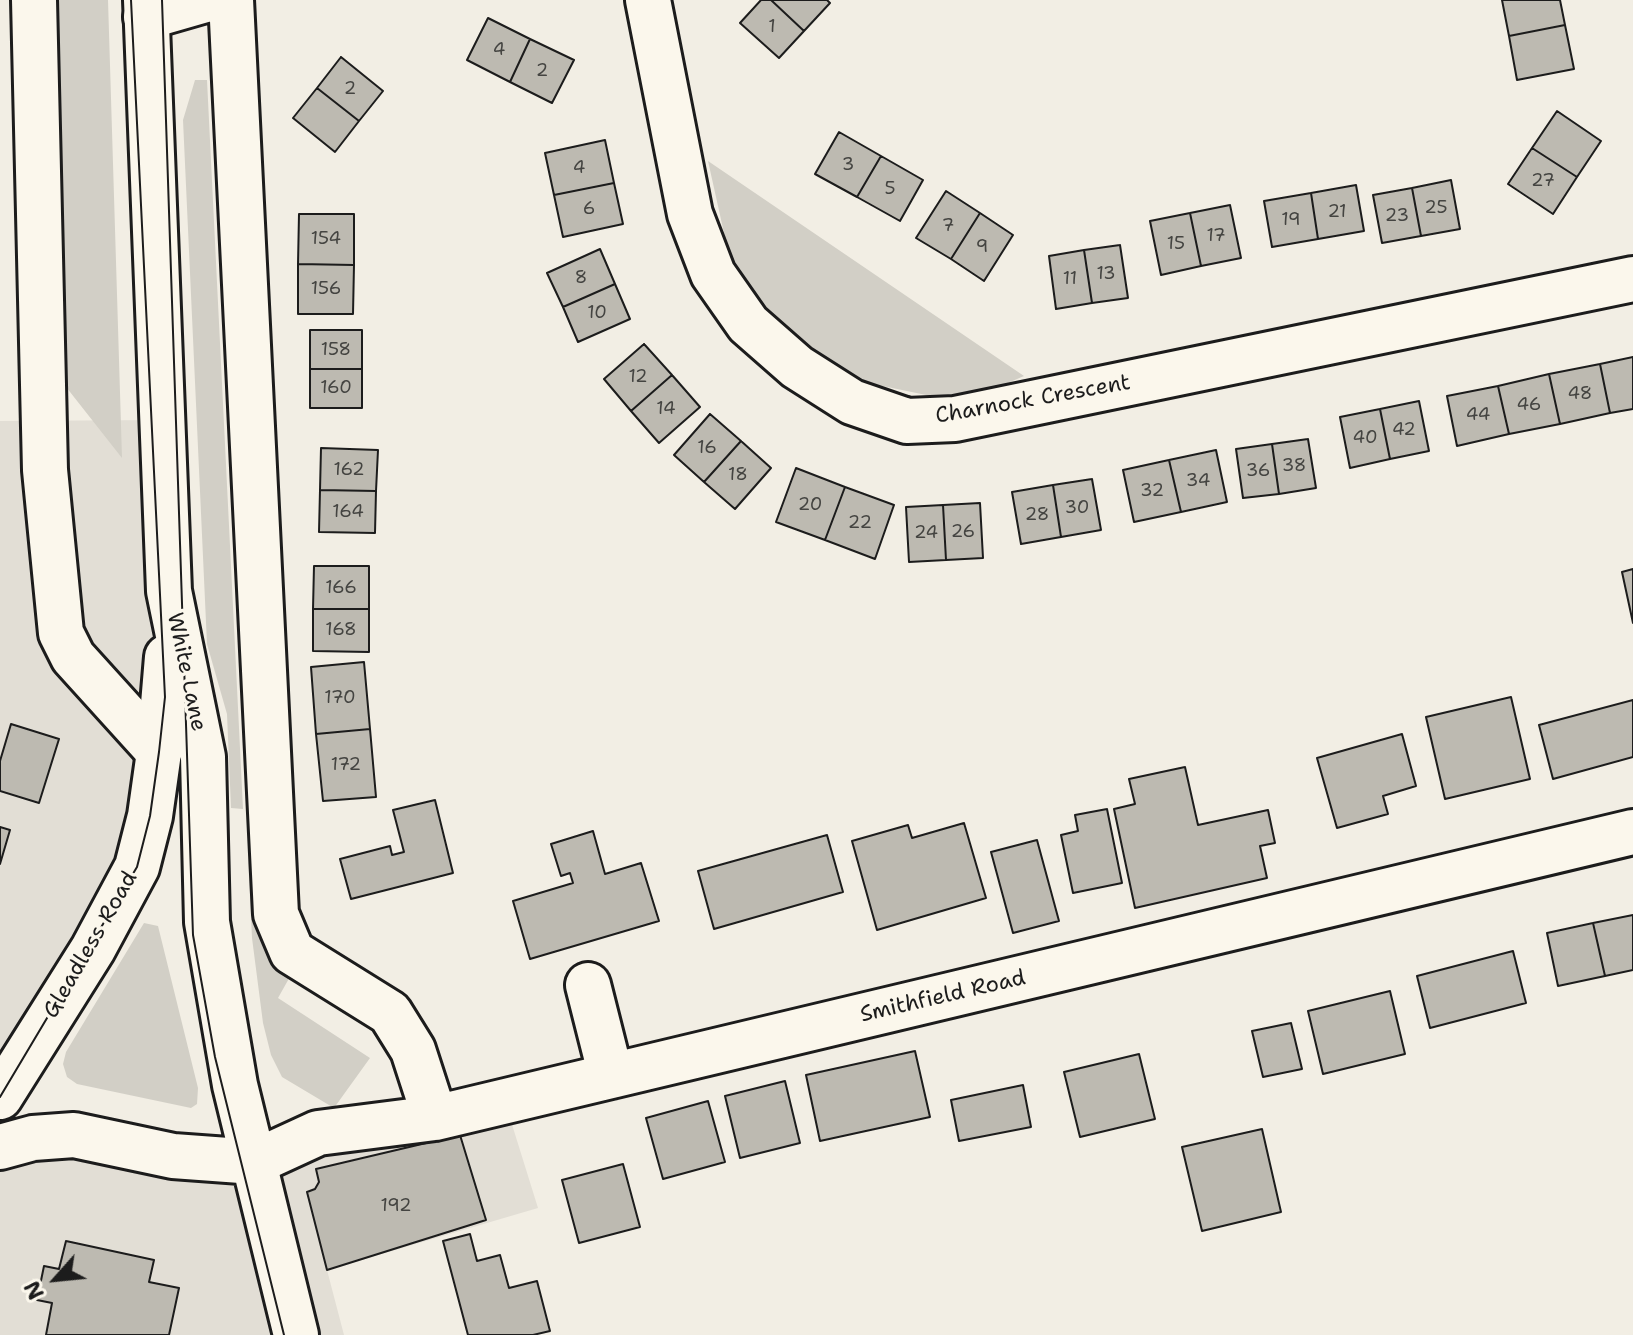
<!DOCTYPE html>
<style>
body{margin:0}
#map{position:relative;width:1633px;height:1335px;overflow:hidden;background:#f2eee4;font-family:"Shantell Sans",sans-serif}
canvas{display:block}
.north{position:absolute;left:16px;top:1239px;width:80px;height:80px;-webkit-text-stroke:6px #fbf7ec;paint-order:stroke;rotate:243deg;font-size:22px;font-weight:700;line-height:32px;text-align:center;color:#1c1c1c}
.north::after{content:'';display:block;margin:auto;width:28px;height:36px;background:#1c1c1c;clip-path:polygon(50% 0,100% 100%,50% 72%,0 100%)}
</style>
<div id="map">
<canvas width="1633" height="1335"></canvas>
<div class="north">N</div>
</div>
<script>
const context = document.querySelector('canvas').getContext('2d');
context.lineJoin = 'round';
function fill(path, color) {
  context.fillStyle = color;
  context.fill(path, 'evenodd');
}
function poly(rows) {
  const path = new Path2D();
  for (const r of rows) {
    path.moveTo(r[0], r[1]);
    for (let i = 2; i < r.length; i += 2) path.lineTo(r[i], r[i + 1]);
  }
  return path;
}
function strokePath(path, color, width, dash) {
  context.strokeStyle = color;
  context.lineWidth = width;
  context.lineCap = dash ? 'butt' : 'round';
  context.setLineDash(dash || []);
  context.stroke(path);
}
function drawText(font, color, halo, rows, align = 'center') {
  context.font = font + ' "Shantell Sans",sans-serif';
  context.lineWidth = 7;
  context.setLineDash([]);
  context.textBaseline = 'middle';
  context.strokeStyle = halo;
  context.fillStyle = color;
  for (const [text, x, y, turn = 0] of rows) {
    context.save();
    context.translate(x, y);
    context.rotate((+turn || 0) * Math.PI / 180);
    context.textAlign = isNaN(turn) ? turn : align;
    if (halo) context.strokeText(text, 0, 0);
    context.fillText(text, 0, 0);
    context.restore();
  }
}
const built = poly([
 [162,420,169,591,150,816,0,1097,0,421],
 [505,1102,538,1208,327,1270,344,1335,0,1335,0,1126,156,1153]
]);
const green = poly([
 [57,0,108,0,122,458,59,378],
 [195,80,207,80,243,809,231,808,227,714,207,644,183,120],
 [708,161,1024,376,987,392,931,396,873,384,817,361,763,307,728,251],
 [248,856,259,936,264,947,296,966,278,998,370,1058,334,1108,282,1077,271,1055,263,1023,252,938],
 [144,923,158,926,198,1088,197,1104,191,1108,77,1084,67,1077,63,1064,66,1052]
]);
const building = poly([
 [761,0,771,0,804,31,779,58,740,23,761,0],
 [771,0,827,0,830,3,804,31,771,0],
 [1502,0,1560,0,1565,25,1509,36,1502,0],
 [488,18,530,39,510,82,467,60,488,18],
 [1565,25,1574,69,1517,80,1509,36,1565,25],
 [530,39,574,60,552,103,510,82,530,39],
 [341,57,383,91,359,121,317,88,341,57],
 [317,88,359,121,335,152,293,118,317,88],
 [1557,111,1601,141,1577,177,1532,148,1557,111],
 [839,132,881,156,857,197,815,174,839,132],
 [605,140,614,183,554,195,545,153,605,140],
 [1532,148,1577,177,1553,214,1508,184,1532,148],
 [881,156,923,180,900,221,857,197,881,156],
 [1451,180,1460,229,1421,236,1412,188,1451,180],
 [614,183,623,224,563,237,554,195,614,183],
 [1356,185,1364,231,1318,239,1311,193,1356,185],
 [1412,188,1421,236,1382,243,1373,195,1412,188],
 [946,191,980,213,951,259,916,238,946,191],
 [1311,193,1318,239,1272,247,1264,201,1311,193],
 [1230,205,1241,258,1201,266,1190,213,1230,205],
 [980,213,1013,235,984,281,951,259,980,213],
 [1190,213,1201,266,1161,275,1150,221,1190,213],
 [299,214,354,214,354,265,298,264,299,214],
 [1120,245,1128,298,1092,303,1084,250,1120,245],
 [600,249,615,284,563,307,547,273,600,249],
 [1084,250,1092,303,1056,309,1049,256,1084,250],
 [298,264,354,265,353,314,298,314,298,264],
 [615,284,630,319,578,342,563,307,615,284],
 [310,330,362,330,362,369,310,369,310,330],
 [644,344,672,375,631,411,604,379,644,344],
 [1633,357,1633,409,1610,413,1600,364,1633,357],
 [1600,364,1610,413,1560,424,1549,374,1600,364],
 [310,369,362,369,362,408,310,408,310,369],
 [1549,374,1560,424,1509,434,1498,386,1549,374],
 [672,375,700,407,659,443,631,411,672,375],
 [1498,386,1509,434,1457,446,1447,396,1498,386],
 [1419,401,1429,451,1390,459,1380,409,1419,401],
 [1380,409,1390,459,1350,468,1340,417,1380,409],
 [710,414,741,441,704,482,674,455,710,414],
 [1308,439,1316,488,1279,494,1272,444,1308,439],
 [741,441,771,468,735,509,704,482,741,441],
 [1272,444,1279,494,1243,498,1236,449,1272,444],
 [321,448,378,450,376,491,320,490,321,448],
 [1216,450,1227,502,1181,512,1169,460,1216,450],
 [1169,460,1181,512,1134,522,1123,470,1169,460],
 [796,468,845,487,825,540,776,522,796,468],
 [1092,479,1101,530,1061,537,1053,485,1092,479],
 [1053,485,1061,537,1021,544,1012,492,1053,485],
 [845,487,894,505,875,559,825,540,845,487],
 [320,490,376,491,375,533,319,532,320,490],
 [980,503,983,558,946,560,943,505,980,503],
 [943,505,946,560,909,562,906,507,943,505],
 [314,566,369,566,369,609,313,609,314,566],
 [1633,569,1633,623,1622,572,1633,569],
 [313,609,369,609,369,652,313,651,313,609],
 [364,662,370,729,316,734,311,667,364,662],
 [1511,697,1530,779,1445,799,1426,717,1511,697],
 [1633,700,1633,757,1553,779,1539,725,1633,700],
 [11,724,59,739,39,803,0,791,0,761,11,724],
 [370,729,376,797,323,801,316,734,370,729],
 [1402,734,1416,786,1383,796,1388,814,1337,828,1317,758,1402,734],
 [1185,767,1198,825,1268,810,1275,843,1260,846,1267,878,1135,908,1114,809,1135,804,1129,779,1185,767],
 [435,800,453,873,351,899,340,859,390,846,392,855,404,852,393,810,435,800],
 [1107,809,1122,883,1073,893,1061,835,1078,831,1075,815,1107,809],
 [964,823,986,898,877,930,852,841,908,825,912,838,964,823],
 [0,827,10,830,0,864,0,827],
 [593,831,605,874,641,863,659,921,530,959,513,901,573,883,570,873,561,876,551,844,593,831],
 [827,835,843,892,714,929,698,871,827,835],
 [1037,840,1059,921,1013,933,991,852,1037,840],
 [1633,915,1633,970,1605,976,1593,923,1633,915],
 [1593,923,1605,976,1558,986,1547,933,1593,923],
 [1513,951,1526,1003,1430,1028,1417,976,1513,951],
 [1390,991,1405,1054,1323,1074,1308,1011,1390,991],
 [1291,1023,1302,1069,1263,1077,1252,1031,1291,1023],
 [915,1051,930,1117,820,1141,806,1075,915,1051],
 [1139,1054,1155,1119,1080,1137,1064,1072,1139,1054],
 [785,1081,800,1143,740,1158,725,1096,785,1081],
 [1023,1085,1031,1127,959,1141,951,1100,1023,1085],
 [708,1101,725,1162,663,1179,646,1118,708,1101],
 [1262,1129,1281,1212,1202,1231,1182,1147,1262,1129],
 [460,1135,486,1220,327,1270,307,1192,315,1189,319,1182,316,1169,460,1135],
 [623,1164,640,1227,579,1243,562,1180,623,1164],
 [470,1234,477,1261,500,1255,509,1288,537,1281,550,1331,533,1335,468,1335,443,1241,470,1234],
 [66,1241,154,1260,149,1282,179,1288,169,1335,46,1335,52,1303,37,1300,44,1266,59,1269,66,1241]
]);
const minor = poly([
 [34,0,45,470,61,633,73,657,159,752],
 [231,0,276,914,292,952,390,1013,413,1050,435,1118],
 [648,0,690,214,713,274,748,324,797,367,852,402,907,421,955,419,1633,279],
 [146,17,205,0],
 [588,985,611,1076],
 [255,1162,318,1133,435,1118,1633,832]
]);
const major = poly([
 [146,0,169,591,203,757,207,922,235,1085,296,1335],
 [0,1097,93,949,137,867,150,816,159,752,167,657],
 [0,1147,33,1138,74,1135,173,1156,255,1162]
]);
const tram = poly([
 [162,0,193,935,215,1057,284,1335],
 [0,1097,137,867,150,816,159,752,165,697,131,0]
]);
const numberNames = [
 ["1",772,27],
 ["4",499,50],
 ["2",542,71],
 ["2",350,89],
 ["3",848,165],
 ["4",579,168],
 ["27",1543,181],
 ["5",890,189],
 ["25",1436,208],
 ["6",589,209],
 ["21",1337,212],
 ["23",1397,216],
 ["19",1291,220],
 ["7",948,226],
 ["17",1216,236],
 ["154",326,239],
 ["15",1176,244],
 ["9",982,247],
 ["13",1106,274],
 ["8",581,278],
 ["11",1070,279],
 ["156",326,289],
 ["10",597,313],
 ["158",336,350],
 ["12",638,377],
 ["160",336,388],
 ["48",1580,394],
 ["46",1529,405],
 ["14",666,409],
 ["44",1478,415],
 ["42",1404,430],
 ["40",1365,438],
 ["16",707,448],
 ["38",1294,466],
 ["162",349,470],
 ["36",1258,471],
 ["18",738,475],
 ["34",1198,481],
 ["32",1152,491],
 ["20",810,505],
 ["30",1077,508],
 ["164",348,512],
 ["28",1037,515],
 ["22",860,523],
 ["26",963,532],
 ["24",926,533],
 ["166",341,588],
 ["168",341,630],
 ["170",340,698],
 ["172",346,765],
 ["192",396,1206]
];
const streetNames = [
 ["Charnock Crescent",1033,400,-10],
 ["White Lane",186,672,78],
 ["Gleadless Road",91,945,-60],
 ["Smithfield Road",943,997,-13]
];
fill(built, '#e2ded5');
fill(green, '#d2cfc6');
fill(building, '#bdbab1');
strokePath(building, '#1c1c1c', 2);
strokePath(minor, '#1c1c1c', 50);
strokePath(major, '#1c1c1c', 50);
strokePath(minor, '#fbf7ec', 44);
strokePath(major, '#fbf7ec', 44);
strokePath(tram, '#1c1c1c', 2);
drawText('18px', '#444441', null, numberNames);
drawText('22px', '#1c1c1c', '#fbf7ec', streetNames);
</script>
